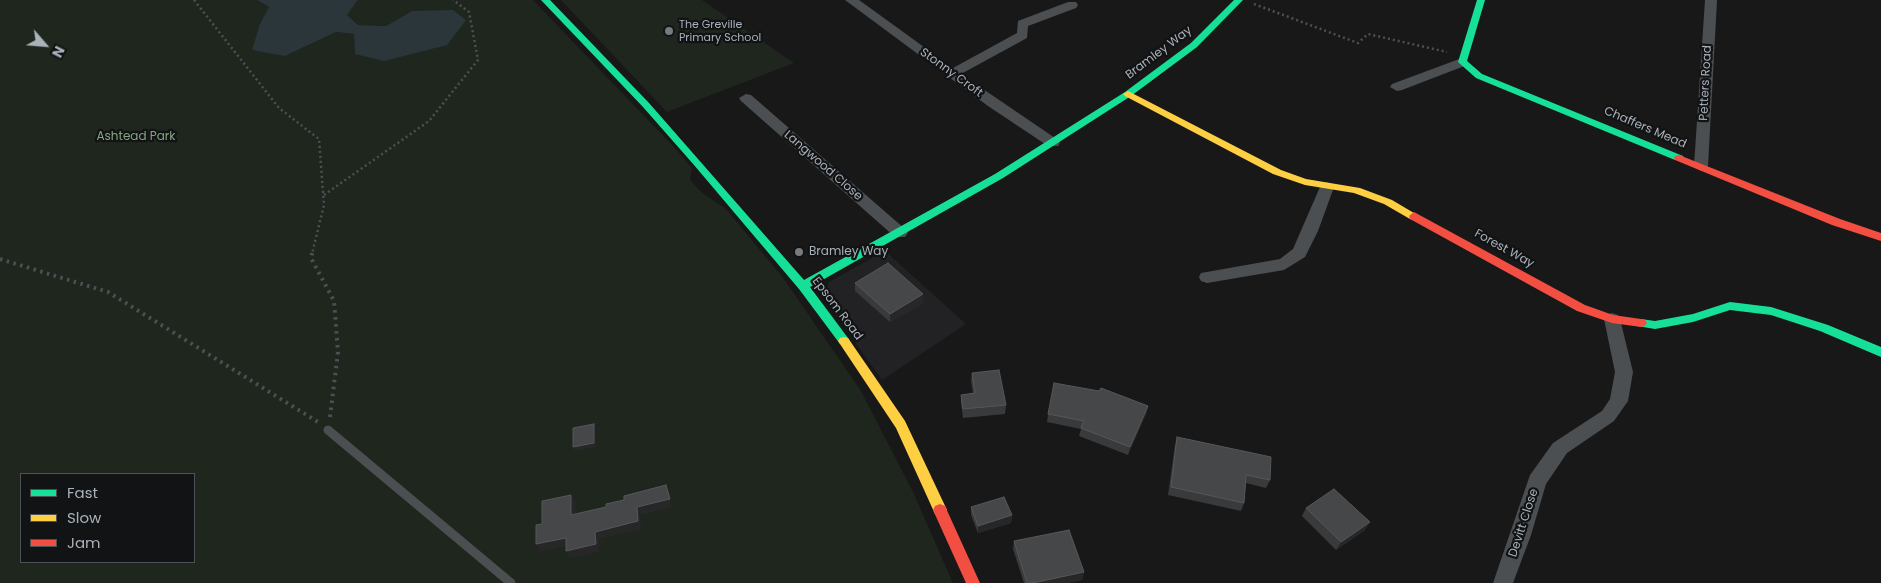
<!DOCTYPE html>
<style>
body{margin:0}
#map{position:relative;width:1881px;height:583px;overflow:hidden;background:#181818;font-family:Poppins,sans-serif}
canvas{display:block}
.legend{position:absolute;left:20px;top:473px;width:175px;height:90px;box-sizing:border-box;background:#121314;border:1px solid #4e5256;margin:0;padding:6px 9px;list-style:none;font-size:15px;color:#a9b1b9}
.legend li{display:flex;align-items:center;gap:10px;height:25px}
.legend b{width:25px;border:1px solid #4e5256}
.north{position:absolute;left:20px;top:20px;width:50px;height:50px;-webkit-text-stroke:4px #121314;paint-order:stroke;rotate:117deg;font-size:14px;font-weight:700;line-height:20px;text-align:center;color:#a9b1b9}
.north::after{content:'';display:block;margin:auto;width:18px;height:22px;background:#a9b1b9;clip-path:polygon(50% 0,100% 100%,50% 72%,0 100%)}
</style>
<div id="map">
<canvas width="1881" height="583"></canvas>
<ul class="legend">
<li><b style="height:6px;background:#16e098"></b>Fast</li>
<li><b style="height:6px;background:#ffcf43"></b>Slow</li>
<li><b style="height:6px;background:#f24e42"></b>Jam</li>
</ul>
<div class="north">N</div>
</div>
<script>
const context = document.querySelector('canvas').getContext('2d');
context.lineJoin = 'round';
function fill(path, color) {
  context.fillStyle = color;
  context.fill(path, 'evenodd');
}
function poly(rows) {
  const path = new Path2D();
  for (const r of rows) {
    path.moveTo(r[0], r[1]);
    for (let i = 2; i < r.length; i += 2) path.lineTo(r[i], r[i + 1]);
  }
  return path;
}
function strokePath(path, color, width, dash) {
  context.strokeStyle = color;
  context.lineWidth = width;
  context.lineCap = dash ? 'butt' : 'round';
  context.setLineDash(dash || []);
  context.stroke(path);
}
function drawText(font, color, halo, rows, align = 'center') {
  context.font = font + ' Poppins,sans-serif';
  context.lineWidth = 4.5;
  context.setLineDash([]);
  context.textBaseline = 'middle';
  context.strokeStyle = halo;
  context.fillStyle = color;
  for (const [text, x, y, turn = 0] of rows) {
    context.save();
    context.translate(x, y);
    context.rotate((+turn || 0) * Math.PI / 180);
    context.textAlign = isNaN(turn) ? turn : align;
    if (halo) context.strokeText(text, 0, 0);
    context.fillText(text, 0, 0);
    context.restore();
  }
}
const built = poly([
 [885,251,966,324,882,380,824,299,829,282]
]);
const green = poly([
 [0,0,257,0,270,7,260,24,285,56,336,32,354,34,355,54,412,11,386,26,358,25,347,15,358,0,533,0,675,148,692,168,690,180,702,193,726,209,784,279,861,391,913,492,953,583,0,583],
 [21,474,194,474,194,562,21,562],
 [561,0,702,0,794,63,667,112]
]);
const water = poly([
 [257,0,358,0,347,15,358,25,386,26,412,11,453,10,466,20,447,45,384,61,355,54,354,34,336,32,285,56,252,50,260,24,269,7]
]);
const pathFar1 = poly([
 [194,0,279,108,319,139,324,205,312,254],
 [1254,4,1358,43,1368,34,1447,52],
 [324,195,429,121,478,60,469,12,453,0]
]);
const path = poly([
 [312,253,311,258,334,301,338,352,330,417],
 [0,259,108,292,318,422]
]);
const lane = poly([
 [328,430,511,583]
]);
const street = poly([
 [845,0,859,0,953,68,1017,33,1018,21,1068,2,1076,2,1078,5,1076,8,1028,26,1027,38,961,74,1058,140,1060,143,1058,146,1048,146,988,106,845,0],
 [1705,0,1717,0,1708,166,1701,171,1694,166,1705,0],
 [1462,58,1468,62,1467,65,1402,90,1397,91,1390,87,1392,84,1462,58],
 [746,94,751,95,905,229,908,233,905,237,895,237,741,101,739,98,746,94],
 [1327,182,1334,187,1318,231,1305,257,1284,270,1207,283,1201,281,1199,277,1201,273,1280,259,1293,249,1320,187,1327,182],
 [1612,313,1618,315,1620,319,1633,372,1628,401,1614,421,1567,453,1546,484,1531,535,1513,583,1493,583,1530,475,1553,443,1602,411,1610,399,1615,372,1604,319,1606,315,1612,313]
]);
const fast = poly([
 [541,0,550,0,649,103,804,280,995,174,1125,92,1191,43,1234,0,1243,0,1197,47,1131,96,1003,178,810,287,848,338,850,341,848,344,844,345,840,344,799,289,694,165,643,107,541,0],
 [1477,0,1485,0,1467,61,1482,74,1683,156,1684,158,1683,160,1675,160,1476,78,1458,62,1477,0],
 [1730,302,1771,307,1828,325,1881,347,1881,357,1820,331,1771,315,1730,310,1693,322,1655,329,1637,326,1635,323,1637,320,1641,319,1655,321,1693,314,1730,302]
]);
const slow = poly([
 [1128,91,1281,170,1306,179,1360,188,1392,200,1419,216,1414,220,1410,219,1384,204,1354,193,1305,185,1273,174,1125,96,1123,94,1128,91],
 [844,337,848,338,905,421,947,510,945,514,940,516,935,514,896,428,838,341,840,338,844,337]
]);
const jam = poly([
 [1679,155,1840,219,1881,233,1881,241,1832,225,1675,160,1674,158,1675,156,1679,155],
 [1414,212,1585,305,1613,315,1641,319,1645,320,1647,323,1645,326,1641,327,1612,323,1577,311,1410,219,1409,216,1414,212],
 [940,504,945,506,980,583,966,583,933,510,935,506,940,504]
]);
const wall = poly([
 [855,283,923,294,923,303,890,322,855,291],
 [972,373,1006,405,1005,414,963,418,961,403,961,395,973,394,971,381],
 [1148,406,1146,414,1128,455,1079,436,1081,429,1047,422,1048,414],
 [1177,437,1270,480,1266,488,1246,483,1244,503,1241,511,1168,495,1175,445],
 [971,507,1012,515,1011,523,978,533,971,515],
 [1306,508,1365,530,1336,550,1302,516],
 [1014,541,1084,572,1082,580,1066,583,1024,583,1013,549]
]);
const shadedWall = poly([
 [923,294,923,303,890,322,890,314],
 [1148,406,1146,414,1128,455,1130,447],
 [594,424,595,428,596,447,575,451,573,447],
 [666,485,672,507,640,515,641,529,599,539,599,552,570,558,566,551,595,532,637,507],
 [571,495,575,503,575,523,571,515],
 [1012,515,1011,523,978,533,978,526],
 [1370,522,1365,530,1336,550,1341,542],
 [566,538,570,545,540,552,536,544],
 [1084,572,1082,580,1066,583,1033,583]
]);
const building = poly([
 [888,263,923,294,890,314,855,283,888,263],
 [999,370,1006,405,963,409,961,395,975,393,972,373,999,370],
 [1054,383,1099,391,1101,388,1148,406,1130,447,1081,428,1084,421,1048,414,1054,383],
 [594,424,594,443,573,447,573,428,594,424],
 [1177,437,1271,457,1270,480,1246,475,1244,503,1171,487,1177,437],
 [666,485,670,499,637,507,638,521,595,532,596,544,566,551,566,538,536,544,536,525,542,524,542,501,571,495,571,515,606,507,606,504,624,500,624,496,666,485],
 [1334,489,1370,522,1341,542,1306,508,1334,489],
 [1004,497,1012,515,978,526,971,507,1004,497],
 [1069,530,1084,572,1033,583,1027,583,1014,541,1069,530]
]);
const markers = [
 [669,31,5,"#767b81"],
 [799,252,5,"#767b81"]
];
const farPoinames = [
 ["The Greville",679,25],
 ["Primary School",679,38]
];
const streetNames = [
 ["Bramley Way",1159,53,-37],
 ["Stonny Croft",951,73,36],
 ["Petters Road",1706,83,-87],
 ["Chaffers Mead",1645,128,23],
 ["Langwood Close",823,166,41],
 ["Forest Way",1504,249,29],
 ["Epsom Road",837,309,53],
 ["Devitt Close",1524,523,-72]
];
const parkNames = [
 ["Ashtead Park",136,137]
];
const poiNames = [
 ["Bramley Way",809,252]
];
fill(built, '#222224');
fill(green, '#1e261e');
fill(water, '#2b363b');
strokePath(pathFar1, '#4e4f53', 2.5, [2, 3]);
strokePath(path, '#4e4f53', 4, [2.5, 4.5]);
strokePath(lane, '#4c4f51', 9);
fill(street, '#4c4f51');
fill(fast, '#16e098');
fill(slow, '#ffcf43');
fill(jam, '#f24e42');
fill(wall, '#393a3b');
fill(shadedWall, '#272728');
fill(building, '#454749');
strokePath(building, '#55575a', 1);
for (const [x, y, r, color] of markers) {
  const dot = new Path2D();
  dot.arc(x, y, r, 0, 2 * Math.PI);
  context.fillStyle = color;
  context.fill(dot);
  strokePath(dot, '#121314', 2);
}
drawText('11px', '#a9b1b9', '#121314', farPoinames, 'left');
drawText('12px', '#a9b1b9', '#121314', streetNames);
drawText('12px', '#84a580', '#121314', parkNames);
drawText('12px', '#a9b1b9', '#121314', poiNames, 'left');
</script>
